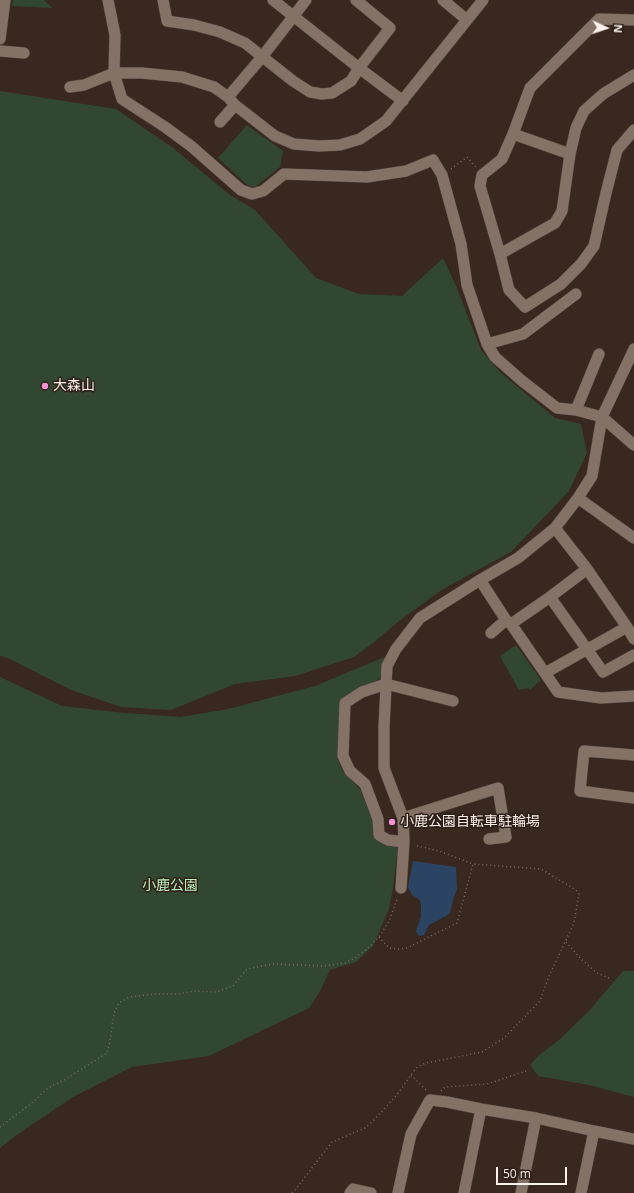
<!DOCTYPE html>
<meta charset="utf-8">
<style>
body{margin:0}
#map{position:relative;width:634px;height:1193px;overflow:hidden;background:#38281f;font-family:"Open Sans",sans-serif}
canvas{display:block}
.north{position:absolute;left:586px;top:8px;width:40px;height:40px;-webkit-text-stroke:3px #2d1f16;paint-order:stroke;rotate:93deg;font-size:11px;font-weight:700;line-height:16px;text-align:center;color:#fcf2ec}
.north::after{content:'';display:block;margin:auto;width:14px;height:18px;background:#fcf2ec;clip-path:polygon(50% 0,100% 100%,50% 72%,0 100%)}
.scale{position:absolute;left:496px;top:1167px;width:71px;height:18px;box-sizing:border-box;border:2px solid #fcf2ec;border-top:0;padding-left:5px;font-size:12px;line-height:14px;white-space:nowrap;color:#fcf2ec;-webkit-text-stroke:3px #2d1f16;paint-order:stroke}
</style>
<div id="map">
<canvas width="634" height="1193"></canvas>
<div class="north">N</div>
<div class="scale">50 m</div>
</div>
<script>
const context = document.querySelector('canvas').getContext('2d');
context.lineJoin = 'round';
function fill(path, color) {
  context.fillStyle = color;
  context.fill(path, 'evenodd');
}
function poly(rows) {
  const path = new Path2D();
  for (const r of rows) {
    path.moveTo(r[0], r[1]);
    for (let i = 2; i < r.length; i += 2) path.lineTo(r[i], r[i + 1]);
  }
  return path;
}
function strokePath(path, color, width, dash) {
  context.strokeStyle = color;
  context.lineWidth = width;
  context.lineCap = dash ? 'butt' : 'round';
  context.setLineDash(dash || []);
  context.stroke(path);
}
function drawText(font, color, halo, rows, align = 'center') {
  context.font = font + ' "Open Sans","Noto Sans JP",sans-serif';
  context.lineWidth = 3;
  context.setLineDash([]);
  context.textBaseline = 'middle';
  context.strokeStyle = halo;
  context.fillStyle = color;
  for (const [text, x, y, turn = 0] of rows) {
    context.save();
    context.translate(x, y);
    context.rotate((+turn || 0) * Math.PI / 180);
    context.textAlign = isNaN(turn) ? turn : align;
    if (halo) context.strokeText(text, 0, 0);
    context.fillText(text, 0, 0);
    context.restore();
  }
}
const green = poly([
 [13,0,44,0,52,8,12,6],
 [0,91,116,109,173,148,230,195,255,210,316,278,359,294,402,296,443,258,457,288,481,350,501,373,555,418,581,424,587,453,569,491,511,552,443,589,399,621,373,643,354,657,295,676,235,684,171,710,121,707,71,690,8,658,0,656],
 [247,125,283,151,280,167,254,188,246,184,218,158],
 [516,645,541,680,530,690,528,688,519,690,500,656],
 [387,656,379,679,340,701,337,758,343,772,360,789,373,821,373,833,383,844,398,847,393,888,389,909,373,946,356,962,330,970,319,993,309,1008,209,1056,132,1067,73,1097,18,1134,0,1148,0,677,62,706,125,713,181,717,228,709,315,686],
 [623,971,634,971,634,1097,589,1085,538,1076,530,1065,538,1056,559,1040,589,1011]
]);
const water = poly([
 [413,861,456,867,457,889,454,897,450,913,446,916,429,925,424,935,419,936,416,931,421,917,421,905,420,900,412,895,408,887]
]);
const path = poly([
 [451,169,467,157,476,167],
 [379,937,389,948,399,949,407,948,457,923,473,864,439,851,414,845],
 [566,942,581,959,597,973,611,979],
 [411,1075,426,1090],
 [441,1091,445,1087,487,1084,529,1070],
 [0,1127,32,1103,48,1088,66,1079,107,1053,110,1041,114,1013,119,1003,129,997,156,994,178,994,194,991,216,992,233,986,247,969,273,964,323,966,345,963,355,958,367,949,379,937,389,921,398,897],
 [292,1193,295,1190,332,1142,365,1128,372,1122,396,1096,417,1067,426,1063,482,1052,504,1038,540,1001,549,976,574,923,579,894,576,890,541,869,473,864]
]);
const minor = poly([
 [108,0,115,35,114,73,122,99,165,127,191,146,241,190,252,194,263,191,284,174,367,177,406,171,433,160,442,175,461,244,467,285,487,344,495,357,521,380,557,408,576,410,602,417,634,445],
 [163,0,167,21,194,25,220,32,245,43,293,81,310,92,322,94,332,93,351,81,359,68,390,28,356,0],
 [273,0,359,68,403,101],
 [443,0,467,20],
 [634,20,599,19,530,88,513,134,502,159,482,175,480,186,500,254,509,290,525,307,561,284,581,264,594,246,606,193,617,150,634,130],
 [0,39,5,0],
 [0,51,24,53],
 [70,87,84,85,114,73,142,73,182,77,214,87,228,97,235,105,275,136,294,144,319,146,340,145,360,139,386,121,483,0],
 [228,97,262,57,306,0],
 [220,122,235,105],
 [513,134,570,154],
 [500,254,555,223,562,211,570,154,576,128,584,111,603,94,634,75],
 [487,344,523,334,576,294],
 [576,410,599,354],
 [578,498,634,538],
 [555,528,587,569,627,627,634,639],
 [480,580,506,620,511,624,558,692,601,698,634,696],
 [550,597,603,672,634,655],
 [511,624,550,597,587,569],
 [491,633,506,620],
 [545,673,627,627],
 [634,755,584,751,580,791,634,798],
 [403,818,498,788,506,837,489,839],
 [404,842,388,840,379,835,378,819,365,784,350,771,343,756,345,703,362,692,386,684,453,701],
 [401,888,404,842,403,818,384,768,384,727,387,666,396,649,420,618,480,580,518,558,555,528,578,498,592,476,602,417,634,349],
 [536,1118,594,1131],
 [350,1193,353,1189,371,1193],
 [398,1193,411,1134,430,1100,447,1102,481,1109,536,1118,521,1193],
 [464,1193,481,1109],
 [581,1193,594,1131,634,1139]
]);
const markers = [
 [45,386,4,"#f391d5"],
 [392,822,4,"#f391d5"]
];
const poiNames = [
 ["大森山",53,386],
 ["小鹿公園自転車駐輪場",400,822]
];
const parkNames = [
 ["小鹿公園",170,886]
];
fill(green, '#324731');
fill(water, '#2b4463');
strokePath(minor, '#54473f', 12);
strokePath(path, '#796b63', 1.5, [1, 3]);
strokePath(minor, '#847267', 11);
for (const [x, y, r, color] of markers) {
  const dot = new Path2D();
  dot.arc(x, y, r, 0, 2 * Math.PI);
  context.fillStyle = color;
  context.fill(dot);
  strokePath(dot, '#2d1f16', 1.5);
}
drawText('14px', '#fcf2ec', '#2d1f16', poiNames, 'left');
drawText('14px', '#bef4bc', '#2d1f16', parkNames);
</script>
